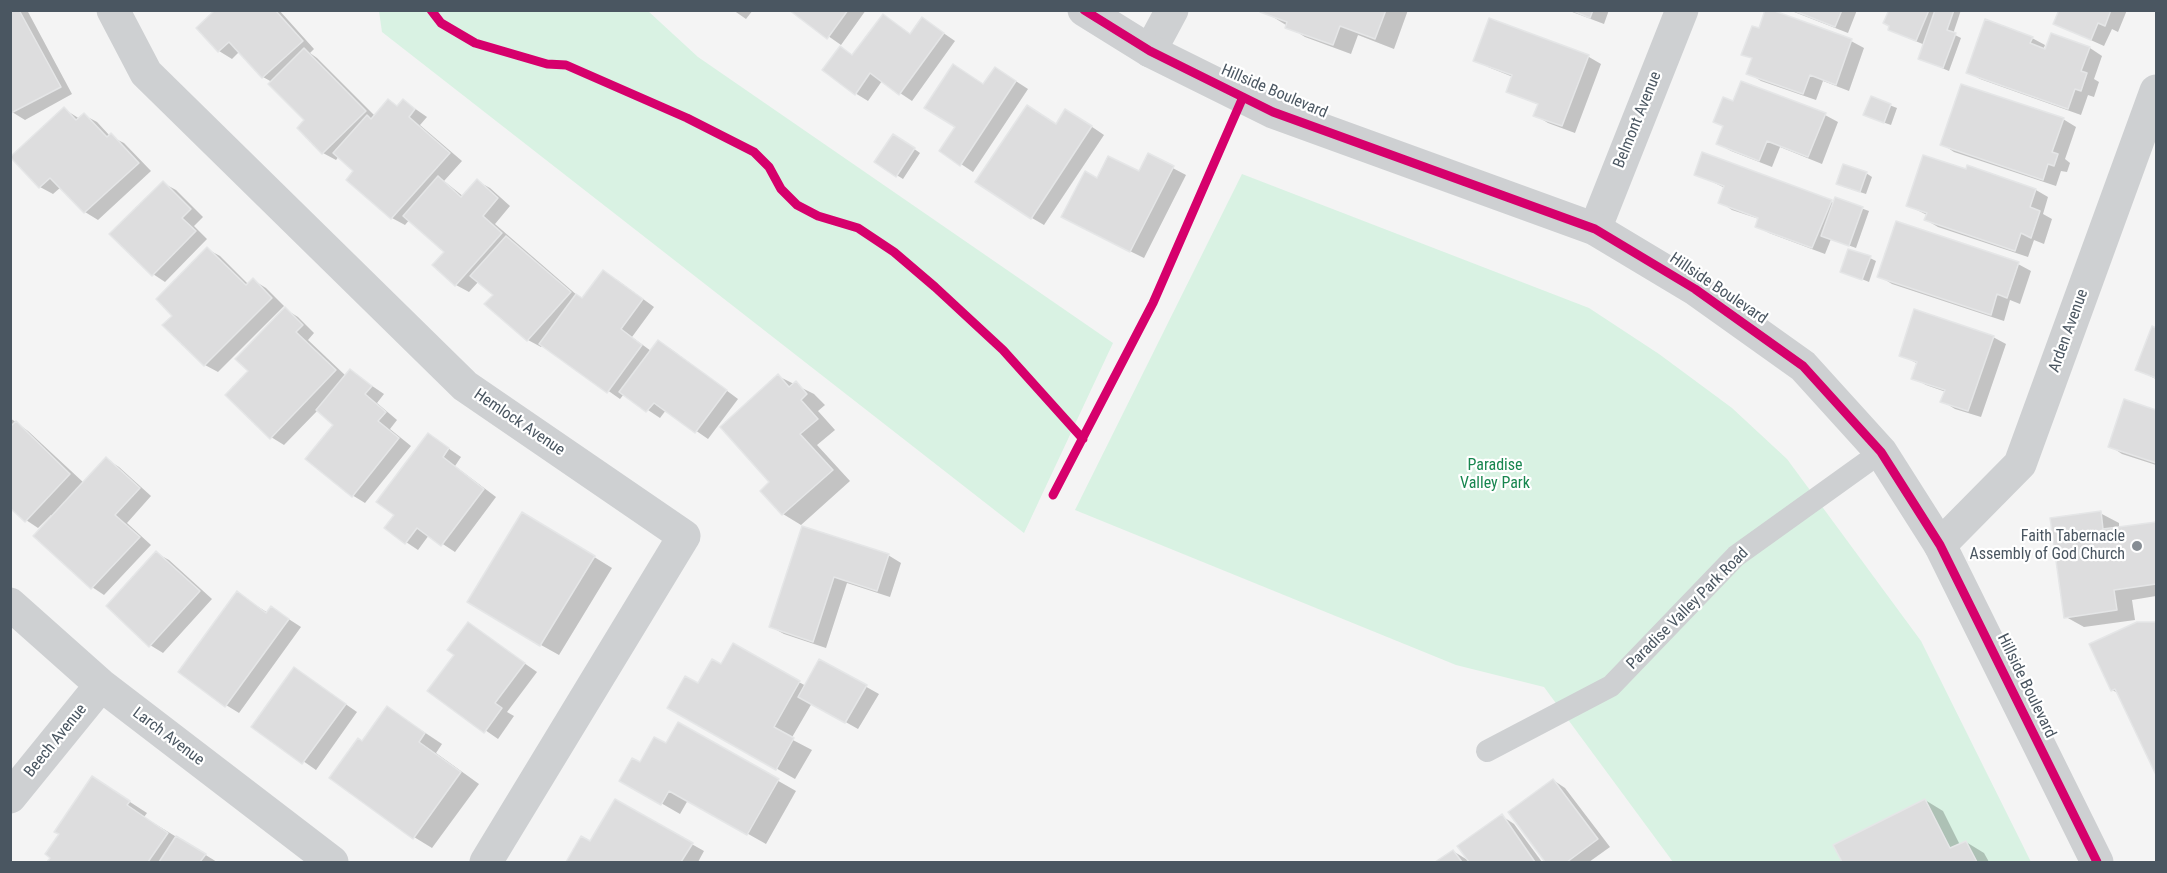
<!DOCTYPE html>
<style>
body{margin:0}
#map{position:relative;width:2167px;height:873px;overflow:hidden;background:#f4f4f4;font-family:"Roboto Condensed",sans-serif}
canvas{display:block}
.frame{position:absolute;inset:0;border:12px solid #4a5661;pointer-events:none}
</style>
<div id="map">
<canvas width="2167" height="873"></canvas>
<div class="frame"></div>
</div>
<script>
const context = document.querySelector('canvas').getContext('2d');
context.lineJoin = 'round';
function fill(path, color) {
  context.fillStyle = color;
  context.fill(path, 'evenodd');
}
function poly(rows) {
  const path = new Path2D();
  for (const r of rows) {
    path.moveTo(r[0], r[1]);
    for (let i = 2; i < r.length; i += 2) path.lineTo(r[i], r[i + 1]);
  }
  return path;
}
function strokePath(path, color, width, dash) {
  context.strokeStyle = color;
  context.lineWidth = width;
  context.lineCap = dash ? 'butt' : 'round';
  context.setLineDash(dash || []);
  context.stroke(path);
}
function drawText(font, color, halo, rows, align = 'center') {
  context.font = font + ' "Roboto Condensed",sans-serif';
  context.lineWidth = 4.5;
  context.setLineDash([]);
  context.textBaseline = 'middle';
  context.strokeStyle = halo;
  context.fillStyle = color;
  for (const [text, x, y, turn = 0] of rows) {
    context.save();
    context.translate(x, y);
    context.rotate((+turn || 0) * Math.PI / 180);
    context.textAlign = isNaN(turn) ? turn : align;
    if (halo) context.strokeText(text, 0, 0);
    context.fillText(text, 0, 0);
    context.restore();
  }
}
const green = poly([
 [379,11,648,11,698,57,1113,343,1024,533,382,32],
 [1242,174,1589,308,1659,354,1732,408,1787,459,1921,641,2031,862,1673,862,1544,687,1456,665,1075,510]
]);
const shadow = poly([
 [10,10,27,10,72,94,25,120,12,112,10,109],
 [217,10,279,10,314,49,310,53,317,58,375,116,398,107,404,101,427,117,420,125,462,161,444,181,464,197,477,181,490,188,510,206,495,224,578,296,583,299,616,279,654,307,632,337,651,351,658,342,671,349,738,399,708,439,666,410,660,418,624,394,620,399,543,345,541,347,528,340,487,304,495,295,479,281,469,292,456,285,434,265,447,252,410,219,405,225,392,218,355,170,339,156,336,160,323,153,306,120,272,82,263,77,240,51,232,59,219,51,198,28],
 [733,10,753,10,746,19],
 [791,10,866,10,841,45],
 [1262,10,1408,10,1394,49,1358,35,1351,54,1305,37],
 [1567,10,1609,10,1604,24],
 [1789,10,1857,10,1848,33],
 [1895,10,1961,10,1953,34,1961,38,1949,71,1920,59,1925,45,1896,33],
 [2061,10,2127,10,2118,32,2112,29,2104,46,2055,24],
 [884,16,911,35,923,19,955,41,912,101,882,81,868,101,855,93,841,48,854,56],
 [1490,20,1589,57,1601,64,1575,133,1548,123,1535,115,1539,105,1508,91,1513,77,1488,67,1475,60],
 [2052,35,2090,48,2102,56,2094,79,2099,82,2094,97,2088,95,2081,115,1980,79,1967,72,2032,38,2045,45,2043,50,2046,51],
 [1851,41,1864,48,1849,91,1823,81,1816,100,1761,81,1748,73,1753,59,1743,54],
 [954,66,984,85,1008,76,1028,89,973,172,961,164],
 [1871,98,1897,108,1891,125,1871,118],
 [1734,103,1825,115,1838,122,1822,164,1780,147,1772,167,1731,151,1718,144,1725,127,1715,122],
 [64,109,80,119,84,115,97,122,110,136,124,143,151,171,98,220,85,212,61,187,53,194,40,187],
 [1079,118,1104,135,1044,225,1032,218,1057,125],
 [2063,119,2076,127,2065,159,2070,163,2067,172,2061,171,2056,186,1954,152,1942,144],
 [900,139,920,153,903,179,876,162],
 [1148,155,1186,175,1144,258,1075,224,1098,180,1139,173],
 [1968,167,2036,190,2048,197,2043,214,2052,219,2044,244,2034,240,2028,257,1938,227,1926,220,1927,215,1907,205,1966,170],
 [1866,173,1872,177,1866,194,1844,187],
 [1696,174,1835,203,1836,199,1869,211,1856,248,1831,239,1825,254,1769,233,1756,226,1759,219,1732,210,1720,202,1725,188],
 [163,183,176,190,203,217,194,226,207,239,165,282,153,274],
 [207,249,220,256,249,285,253,280,266,288,284,306,218,372,205,365,174,316],
 [1870,258,1876,261,1869,282,1842,271],
 [2018,264,2031,271,2020,304,2010,300,2004,321,1892,284,1879,276],
 [285,309,298,317,314,333,308,340,346,376,350,371,384,394,377,403,397,420,390,429,411,446,365,503,352,495,336,425,318,410,284,445,271,437,250,371],
 [2153,328,2156,329,2156,379,2137,370],
 [1993,337,2006,344,1981,417,1955,409,1942,401,1946,392,1926,385,1913,378,1918,364,1901,355],
 [778,376,814,394,825,405,818,411,835,430,817,445,850,481,801,525,783,514,762,491,772,482],
 [2125,401,2156,412,2156,465,2122,454,2110,446],
 [10,418,28,431,84,483,106,459,119,467,151,496,127,523,151,545,104,595,92,587,53,517,51,515,38,528,26,520,10,506],
 [429,435,461,457,455,466,496,497,455,552,429,535,418,550,406,542,396,515],
 [2100,513,2119,523,2119,528,2156,523,2156,596,2132,600,2135,620,2084,627,2066,617],
 [541,524,612,568,559,655,541,645],
 [803,528,888,555,901,563,890,597,847,583,826,648,784,634,771,627],
 [156,553,169,560,212,599,163,653,150,645],
 [237,593,268,613,284,616,301,627,239,713,226,705],
 [2137,623,2156,624,2156,772,2118,693,2112,690],
 [468,624,537,672,507,712,514,716,498,739,429,691,456,655],
 [733,645,806,686,820,661,879,694,858,729,812,703,791,739,812,750,795,779,669,707,721,666],
 [295,669,357,712,316,770,253,726],
 [388,708,442,744,436,753,479,784,432,848,414,837,363,743],
 [678,724,796,791,766,844,688,800,680,814,621,780,666,745],
 [93,778,147,813,144,817,217,862,49,862],
 [1553,780,1565,788,1610,847,1589,862,1547,862,1510,813],
 [1925,800,1943,811,1960,845,1966,842,1984,853,1989,862,1844,862,1835,845],
 [615,801,704,851,698,862,568,862,582,838,591,843],
 [1502,816,1514,824,1542,862,1437,862,1453,851,1469,861]
]);
const building = poly([
 [10,10,19,10,61,87,11,113,10,10],
 [215,10,275,10,303,41,262,78,229,42,218,52,196,28,215,10],
 [789,10,848,10,827,39,789,10],
 [1261,10,1386,10,1375,39,1340,26,1333,45,1285,28,1287,22,1260,12,1261,10],
 [1571,10,1593,10,1590,18,1571,10],
 [1765,10,1772,10,1852,39,1836,85,1810,75,1803,94,1746,74,1752,58,1741,55,1752,26,1759,28,1765,10],
 [1792,10,1842,10,1835,27,1792,10],
 [1889,10,1929,10,1916,41,1888,30,1889,26,1883,23,1889,10],
 [1935,10,1954,10,1947,30,1956,33,1943,68,1918,59,1935,10],
 [2059,10,2111,10,2105,26,2098,23,2091,40,2053,24,2059,10],
 [883,14,910,34,922,17,944,33,899,95,870,73,855,95,822,70,840,46,852,55,883,14],
 [1489,18,1589,55,1562,126,1533,116,1538,104,1506,92,1512,75,1473,61,1489,18],
 [1985,19,2033,37,2030,43,2045,49,2051,33,2090,47,2081,71,2087,73,2081,91,2075,89,2068,109,1966,73,1985,19],
 [304,48,366,111,322,154,297,128,304,120,268,84,304,48],
 [953,64,983,84,995,67,1016,81,960,166,939,151,955,127,924,108,953,64],
 [1741,81,1826,113,1808,157,1767,141,1759,161,1716,144,1723,126,1713,122,1723,97,1733,101,1741,81],
 [1961,84,2064,118,2052,152,2058,154,2054,166,2048,164,2043,180,1940,145,1961,84],
 [1871,96,1891,104,1884,123,1863,115,1871,96],
 [388,99,397,106,403,99,415,109,409,117,450,153,391,219,346,180,353,171,333,153,367,115,371,119,388,99],
 [1027,105,1056,124,1065,109,1092,126,1031,219,975,182,1027,105],
 [64,107,76,120,84,113,107,137,111,133,139,163,84,213,50,178,39,188,10,157,64,107],
 [893,134,915,148,896,177,874,162,893,134],
 [1702,152,1832,200,1812,248,1755,227,1758,218,1718,203,1724,186,1694,175,1702,152],
 [1148,153,1174,166,1130,252,1061,217,1085,171,1097,178,1108,156,1139,171,1148,153],
 [1923,155,1966,169,1967,165,2036,189,2030,207,2040,211,2031,238,2021,233,2015,251,1924,220,1927,213,1906,206,1923,155],
 [1843,164,1867,172,1860,192,1836,184,1843,164],
 [438,176,461,197,477,179,498,198,483,216,502,233,455,286,432,265,444,252,403,216,438,176],
 [163,181,191,209,182,218,196,231,152,276,109,234,163,181],
 [1835,197,1863,207,1849,246,1821,236,1835,197],
 [1896,221,2019,262,2007,298,1997,294,1991,315,1877,277,1896,221],
 [506,236,571,292,527,341,484,304,493,295,470,276,506,236],
 [207,247,246,285,253,278,272,298,204,366,162,325,172,316,156,299,207,247],
 [1848,249,1871,256,1862,280,1840,272,1848,249],
 [603,270,643,299,621,329,642,345,607,393,539,344,576,294,582,298,603,270],
 [285,307,303,325,296,332,336,370,270,439,225,395,248,371,235,359,285,307],
 [1914,309,1994,336,1968,411,1940,402,1945,390,1911,379,1917,362,1899,356,1914,309],
 [2152,326,2156,328,2156,378,2135,370,2152,326],
 [658,340,727,390,695,433,654,403,646,412,619,392,658,340],
 [350,369,372,386,365,394,386,412,378,421,399,438,352,497,305,459,333,425,316,410,350,369],
 [778,374,789,387,796,381,807,394,801,400,818,419,800,434,833,470,782,515,760,491,769,482,720,427,778,374],
 [2124,399,2156,410,2156,463,2108,447,2124,399],
 [16,421,70,474,25,522,10,508,10,427,16,421],
 [428,433,449,448,443,457,484,489,441,546,417,528,405,544,384,528,394,515,376,502,428,433],
 [106,457,140,488,115,515,140,537,91,589,33,536,106,457],
 [2101,511,2103,529,2156,522,2156,584,2114,590,2117,610,2064,618,2050,518,2101,511],
 [522,512,595,556,540,646,467,602,522,512],
 [802,526,889,554,877,591,834,577,813,642,769,627,802,526],
 [156,551,200,591,149,647,106,606,156,551],
 [237,591,266,613,271,606,289,619,225,707,178,672,237,591],
 [468,622,525,663,495,703,502,708,484,733,427,691,454,655,447,650,468,622],
 [2137,622,2156,622,2156,775,2115,689,2111,691,2089,644,2137,622],
 [733,643,800,681,774,727,794,738,776,770,667,708,685,676,698,683,712,659,721,664,733,643],
 [819,659,867,685,845,723,798,697,819,659],
 [294,667,346,704,302,764,251,727,294,667],
 [387,706,425,733,419,742,461,772,413,839,329,778,358,738,362,741,387,706],
 [678,722,779,779,747,835,669,791,661,805,619,781,632,758,640,762,654,737,666,743,678,722],
 [92,776,130,801,127,805,168,833,148,862,47,862,50,858,45,854,59,834,54,832,92,776],
 [1553,779,1598,839,1567,862,1545,862,1508,812,1553,779],
 [615,799,693,843,681,862,566,862,581,836,590,841,615,799],
 [1925,799,1950,848,1966,841,1977,862,1842,862,1833,845,1925,799],
 [1502,814,1535,862,1469,862,1457,846,1502,814],
 [176,836,206,854,200,862,159,862,176,836],
 [1453,850,1462,862,1435,862,1453,850]
]);
const service = poly([
 [1487,751,1611,686,1736,556,1881,452]
]);
const minor = poly([
 [113,10,146,73,465,386,684,536,486,862],
 [1150,51,1172,10],
 [1595,229,1682,10],
 [1940,545,2020,464,2156,91],
 [10,604,101,685,332,862],
 [10,797,101,685]
]);
const tertiary = poly([
 [1084,10,1150,51,1273,112,1595,229,1695,289,1803,366,1881,452,1940,545,2097,862]
]);
const cycleway = poly([
 [431,10,441,23,475,43,547,64,566,65,687,118,754,152,769,167,781,189,797,205,818,216,858,228,894,252,935,287,1003,350,1083,439],
 [1084,10,1150,51,1273,112,1595,229,1695,289,1803,366,1881,452,1940,545,2097,862],
 [1053,495,1153,303,1243,97]
]);
const markers = [
 [2137,546,6,"#868d94"]
];
const streetNames = [
 ["Hillside Boulevard",1274,92,23],
 ["Belmont Avenue",1638,120,-68],
 ["Hillside Boulevard",1718,289,34],
 ["Arden Avenue",2069,331,-70],
 ["Hemlock Avenue",519,423,34],
 ["Paradise Valley Park Road",1688,609,-45],
 ["Hillside Boulevard",2026,686,64],
 ["Larch Avenue",168,737,37],
 ["Beech Avenue",56,741,-51]
];
const parkNames = [
 ["Paradise",1495,466],
 ["Valley Park",1495,484]
];
const poiNames = [
 ["Faith Tabernacle",2125,537],
 ["Assembly of God Church",2125,555]
];
fill(green, '#d9f2e3');
fill(shadow, '#0003');
fill(building, '#ddddde');
strokePath(building, '#e5e6e7', 1.5);
strokePath(service, '#ced0d2', 22);
strokePath(minor, '#ced0d2', 33);
strokePath(tertiary, '#ced0d2', 33);
strokePath(cycleway, '#d6006c', 9);
for (const [x, y, r, color] of markers) {
  const dot = new Path2D();
  dot.arc(x, y, r, 0, 2 * Math.PI);
  context.fillStyle = color;
  context.fill(dot);
  strokePath(dot, '#fff', 2);
}
drawText('16px', '#4a5661', '#fff', streetNames);
drawText('16px', '#17864f', '#fff', parkNames);
drawText('16px', '#4a5661', '#fff', poiNames, 'right');
</script>
